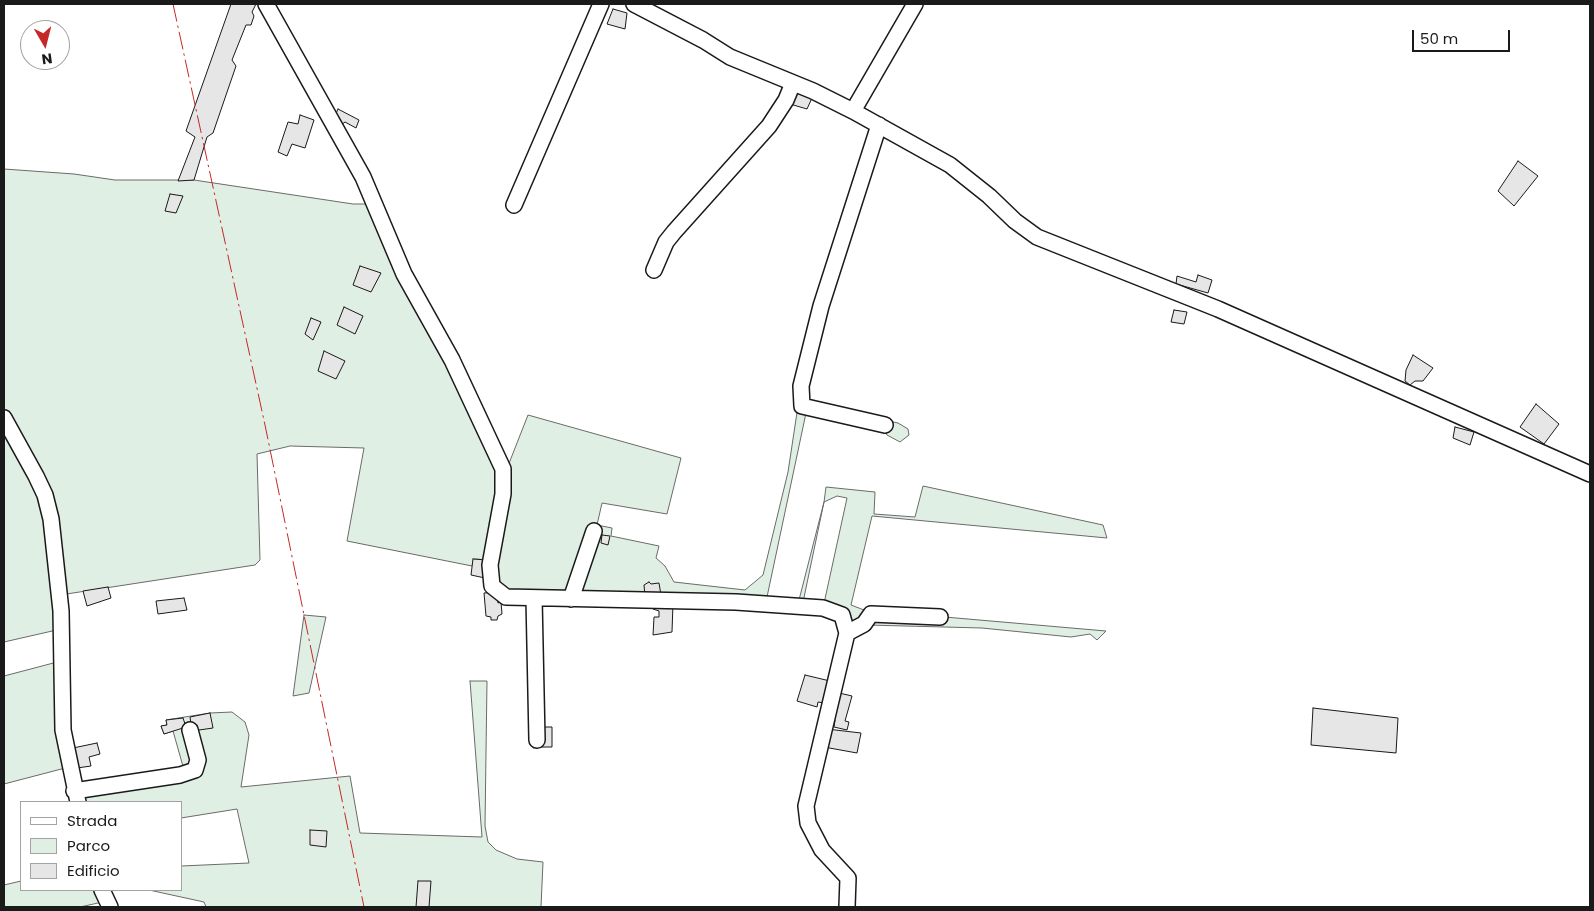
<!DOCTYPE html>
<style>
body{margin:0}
#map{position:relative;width:1594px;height:911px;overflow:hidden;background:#fff;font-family:Poppins,sans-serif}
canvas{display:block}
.frame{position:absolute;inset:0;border:5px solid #1a1a1a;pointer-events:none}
.legend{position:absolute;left:20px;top:801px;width:162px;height:90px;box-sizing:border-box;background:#fff;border:1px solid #a3a3a3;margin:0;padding:6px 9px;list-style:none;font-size:15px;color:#1a1a1a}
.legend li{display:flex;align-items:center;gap:10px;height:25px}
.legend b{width:25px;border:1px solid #a3a3a3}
.north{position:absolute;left:20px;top:20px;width:50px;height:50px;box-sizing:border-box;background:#fff;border:1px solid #a3a3a3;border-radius:50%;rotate:172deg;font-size:14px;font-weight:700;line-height:20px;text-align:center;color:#1a1a1a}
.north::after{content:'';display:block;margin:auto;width:18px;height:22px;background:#c62828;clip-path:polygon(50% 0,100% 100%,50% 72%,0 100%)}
.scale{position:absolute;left:1412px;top:30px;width:98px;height:22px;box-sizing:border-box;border:2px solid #1a1a1a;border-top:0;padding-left:6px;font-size:15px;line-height:18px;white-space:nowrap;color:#1a1a1a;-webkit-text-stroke:4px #fff;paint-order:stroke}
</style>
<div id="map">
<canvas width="1594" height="911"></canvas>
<div class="frame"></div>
<ul class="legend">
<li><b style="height:6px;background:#fff"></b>Strada</li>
<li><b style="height:14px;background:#e0efe3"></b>Parco</li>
<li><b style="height:14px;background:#e6e6e6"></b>Edificio</li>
</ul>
<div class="north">N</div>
<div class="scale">50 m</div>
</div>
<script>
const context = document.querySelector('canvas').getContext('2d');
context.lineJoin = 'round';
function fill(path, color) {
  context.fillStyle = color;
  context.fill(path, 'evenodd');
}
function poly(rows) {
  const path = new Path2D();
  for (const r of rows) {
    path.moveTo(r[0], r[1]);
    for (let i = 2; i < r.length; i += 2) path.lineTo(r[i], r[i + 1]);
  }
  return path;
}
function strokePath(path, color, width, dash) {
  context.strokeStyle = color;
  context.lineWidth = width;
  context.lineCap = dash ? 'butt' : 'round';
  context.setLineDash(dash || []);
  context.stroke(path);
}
const green = poly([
 [4,169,74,174,115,180,194,180,353,204,375,204,506,471,528,415,681,458,667,514,602,503,597,525,612,528,611,536,659,546,656,558,665,566,674,582,745,590,763,575,788,472,801,386,809,378,808,403,898,423,908,429,909,435,900,442,887,435,882,427,806,413,767,597,799,600,824,502,826,487,875,492,874,514,915,517,923,486,1103,525,1107,538,872,516,851,605,864,610,1106,631,1097,640,1090,634,1071,637,982,628,867,625,847,633,842,615,823,608,847,498,837,496,824,502,802,607,506,597,492,586,491,560,474,559,472,566,347,541,364,448,290,446,257,454,260,560,255,565,60,595,61,629,4,642,4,169],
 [304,615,326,617,309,693,293,696,304,615],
 [61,661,69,767,4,784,4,676,61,661],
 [470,681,487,681,485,826,488,842,496,850,517,859,543,862,541,907,206,907,204,902,149,890,181,890,181,866,249,863,237,809,181,818,181,802,78,802,76,796,186,777,173,731,164,734,161,726,167,725,166,720,210,713,232,712,245,722,249,735,241,787,350,776,360,833,482,837,470,681],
 [21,881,21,890,102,890,107,901,80,907,4,907,4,885,21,881]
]);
const building = poly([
 [231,4,256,4,252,12,254,16,251,25,246,25,232,60,236,66,213,133,207,137,194,180,178,181,195,137,186,131,231,4],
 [613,9,627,13,625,29,607,24,613,9],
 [793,91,812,98,807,109,790,104,793,91],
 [338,109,359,120,356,128,345,122,341,125,333,120,338,109],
 [300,115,314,120,305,148,292,144,287,156,278,152,288,122,298,124,300,115],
 [1518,161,1538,176,1514,206,1498,191,1518,161],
 [170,194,183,196,176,213,165,211,170,194],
 [360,266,381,273,371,292,353,285,360,266],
 [1198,275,1212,280,1208,293,1176,284,1177,276,1196,282,1198,275],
 [344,307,363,316,355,334,337,325,344,307],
 [1174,310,1187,312,1184,324,1171,322,1174,310],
 [311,318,321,322,313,340,305,334,311,318],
 [324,351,345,361,336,379,318,371,324,351],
 [1413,355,1433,368,1423,381,1415,381,1410,385,1405,381,1406,370,1413,355],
 [1536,404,1559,424,1544,444,1520,427,1536,404],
 [1455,427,1474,432,1470,445,1453,438,1455,427],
 [602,535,610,536,608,545,601,543,602,535],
 [473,559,487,560,485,578,471,575,473,559],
 [649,582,651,584,659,583,661,595,645,596,644,585,649,582],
 [108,587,111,598,87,606,83,591,108,587],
 [497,592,498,603,501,602,502,614,498,616,497,620,491,620,491,617,486,616,484,593,497,592],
 [184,598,187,610,158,614,156,601,184,598],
 [653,602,673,603,672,632,653,635,654,617,659,617,659,611,653,609,653,602],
 [805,675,830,681,824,703,818,702,817,707,797,701,805,675],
 [835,692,852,696,845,721,849,722,847,730,834,727,835,720,829,717,835,692],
 [1313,708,1398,718,1396,753,1311,745,1313,708],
 [210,713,213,728,192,731,190,717,210,713],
 [183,718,186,727,164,734,161,726,167,725,166,720,183,718],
 [541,727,552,727,552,747,541,747,541,727],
 [827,729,861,733,857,753,824,747,827,729],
 [97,743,100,754,89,757,91,766,77,768,73,748,97,743],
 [310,830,327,831,326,847,310,845,310,830],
 [418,881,431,881,429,907,416,907,418,881]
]);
const minor = poly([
 [266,4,363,177,404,274,452,360,503,469,503,494,490,565,492,586,506,597,736,602,823,608,842,615,847,633,806,806,808,823,822,850,848,878,847,907],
 [634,4,703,40,730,57,813,91,853,111,950,165,989,196,1015,221,1037,237,1218,309,1590,474],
 [853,111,915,4],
 [879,125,821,306,801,386,802,406,885,425],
 [514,205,601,4],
 [654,270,666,242,674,232,769,126,786,100,793,83],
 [4,418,36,476,45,495,51,519,61,611,63,730,78,802],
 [534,598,537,740],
 [571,599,594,531],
 [847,633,864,624,871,614,940,617],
 [74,791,180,775,195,770,198,760,190,730],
 [102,890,110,907]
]);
const power = poly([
 [173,4,265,425,364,907]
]);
fill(green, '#e0efe3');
strokePath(green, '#6a6a6a', 1);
fill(building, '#e6e6e6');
strokePath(building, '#1a1a1a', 1);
strokePath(minor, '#1a1a1a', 18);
strokePath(minor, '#fff', 15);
strokePath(power, '#c62828', 1, [18, 4, 2.5, 4]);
</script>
